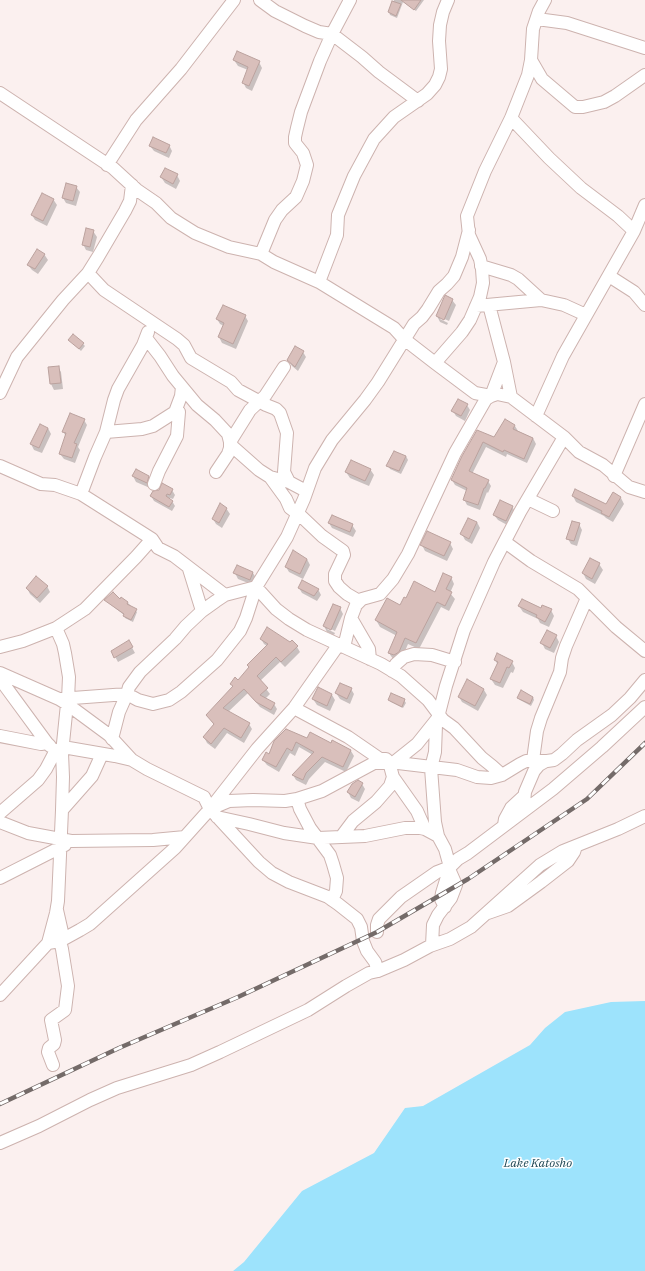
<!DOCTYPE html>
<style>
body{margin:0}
canvas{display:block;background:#fbf0ef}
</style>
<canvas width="645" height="1271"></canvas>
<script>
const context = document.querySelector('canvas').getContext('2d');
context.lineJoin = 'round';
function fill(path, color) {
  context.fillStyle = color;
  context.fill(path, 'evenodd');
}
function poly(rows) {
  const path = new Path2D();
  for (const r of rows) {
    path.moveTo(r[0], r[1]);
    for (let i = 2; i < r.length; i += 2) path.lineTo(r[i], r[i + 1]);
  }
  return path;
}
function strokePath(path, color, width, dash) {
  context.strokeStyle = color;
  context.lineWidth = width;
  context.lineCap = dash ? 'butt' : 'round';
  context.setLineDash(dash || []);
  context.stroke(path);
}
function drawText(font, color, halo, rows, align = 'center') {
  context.font = font + ' "IBM Plex Serif",serif';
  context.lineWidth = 3;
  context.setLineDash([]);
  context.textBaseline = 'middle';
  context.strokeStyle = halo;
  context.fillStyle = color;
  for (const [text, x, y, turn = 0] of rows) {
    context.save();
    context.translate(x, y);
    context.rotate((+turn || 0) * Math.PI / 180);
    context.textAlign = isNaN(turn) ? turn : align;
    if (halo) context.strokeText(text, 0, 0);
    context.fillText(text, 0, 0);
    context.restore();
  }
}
const water = poly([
 [645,1001,645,1271,233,1271,244,1262,302,1191,374,1153,405,1108,423,1106,530,1045,545,1028,565,1012,611,1002]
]);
const shadow = poly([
 [394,0,424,0,416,11,403,2,397,18,390,15,389,12],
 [234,60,259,62,262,68,252,91,246,88,243,82,248,70,238,66],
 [169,145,172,151,169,158,154,151,150,146],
 [177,175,180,181,176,189,165,183,161,177],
 [76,187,80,192,76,206,66,203,63,198],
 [53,199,57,205,47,226,35,220,32,215],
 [93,231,97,237,93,252,86,250,83,244],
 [44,254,48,260,38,274,32,270,28,265],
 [452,300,456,305,449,321,440,317,440,319,448,323,447,325,440,322,437,316],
 [245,316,248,321,236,349,222,343,219,337,224,326,220,324,217,319],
 [70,340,83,344,85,346,81,351],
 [303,352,306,357,298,371,292,366,288,360],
 [58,367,61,372,63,389,54,390,51,384,49,368],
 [467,405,470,410,465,421,456,416,453,411],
 [84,420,87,425,78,447,80,450,75,463,64,459,60,454,66,437,63,431],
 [515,426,518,431,533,438,536,444,527,463,507,454,506,457,486,447,472,474,488,481,491,486,488,493,487,492,480,510,467,505,464,499,467,491,455,485,452,480,478,431,495,438],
 [48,428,51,434,42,453,34,450,31,444],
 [406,456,408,460,401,474,390,469,388,465],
 [370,469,374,475,369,486,350,478,346,472],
 [133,476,148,476,152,482,150,488,136,482],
 [172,490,175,495,173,499,170,498,169,500,172,501,175,506,172,511,154,501,151,496],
 [576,491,606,506,614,494,621,498,624,504,613,522,606,518,604,516,576,502,573,496],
 [512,507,516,512,509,526,498,520,494,515],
 [226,508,230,514,222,528,216,524,213,519],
 [477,522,480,528,472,544,465,540,462,534],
 [329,523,352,525,356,531,353,537,332,528],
 [579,524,582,530,577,546,571,544,568,539],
 [450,543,453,549,447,561,425,551,422,545],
 [307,559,310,565,303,579,289,572,286,567],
 [599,564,603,570,595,584,586,579,583,573],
 [235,573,253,573,256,578,253,585,238,579],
 [451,577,454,584,450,593,455,599,449,611,441,607,419,649,408,644,402,658,393,659,389,653,397,636,380,627,376,620,400,606,406,599,435,593],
 [47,586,50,592,40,603,30,594,27,588],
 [299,588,318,589,321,595,317,601,302,593],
 [105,600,120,600,127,602,137,612,133,622,125,618,124,615],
 [333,605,340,608,343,614,335,631,327,627,327,629,335,633,334,635,327,632,324,626],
 [519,606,551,610,554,616,549,627,540,623,538,619,523,612],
 [556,636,559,642,554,653,545,649,542,643],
 [261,639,297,647,300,652,285,667,280,662,260,681,270,694,265,699,274,704,277,709,274,715,260,707,248,693,228,712,249,724,252,729,244,743,227,733,215,749,207,743,204,737,214,725,207,715,234,688,232,684,239,681,267,646,264,644],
 [129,642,135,653,118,662,112,651],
 [498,655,512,662,515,668,513,673,511,672,503,688,495,685,491,679,498,665,495,660],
 [468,681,484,690,487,695,478,711,462,702,459,697],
 [319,688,332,695,335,700,330,711,317,705,313,699],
 [351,689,354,694,350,704,340,699,336,693],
 [533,697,534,700,531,706,520,700,518,698],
 [389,700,404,700,406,703,403,708,391,702],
 [307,740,331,744,332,741,351,751,354,756,346,772,325,762,309,779,306,785,296,780,293,775,313,755,299,747,295,756,290,753,279,772,267,765,263,760,269,755,275,741],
 [362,784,365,789,359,802,351,798,348,792]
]);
const building = poly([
 [401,0,421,0,414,10,401,0],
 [392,1,401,4,396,16,388,12,392,1],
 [237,51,260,61,249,86,242,83,248,67,233,60,237,51],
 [153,137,170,145,166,153,149,146,153,137],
 [165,168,178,174,173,184,160,177,165,168],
 [66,183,77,186,73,201,62,198,66,183],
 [42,193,54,199,43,221,31,215,42,193],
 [86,228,94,230,90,247,82,245,86,228],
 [37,249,45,254,35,269,27,265,37,249],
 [445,295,453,299,444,320,436,316,445,295],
 [223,305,246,315,233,344,218,337,224,323,216,319,223,305],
 [73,334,84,343,79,349,68,340,73,334],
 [295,346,304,351,295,367,287,360,295,346],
 [59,366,61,383,50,384,48,367,59,366],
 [458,399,468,404,461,416,451,411,458,399],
 [70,413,85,419,74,443,77,444,72,458,59,454,66,433,62,432,70,413],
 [505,419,515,425,513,429,533,438,524,459,504,450,503,452,483,442,469,471,489,480,485,488,484,488,478,505,463,500,467,488,451,480,462,456,477,430,494,437,505,419],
 [40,424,48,428,39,448,30,444,40,424],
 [394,451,406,456,399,471,386,466,394,451],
 [351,460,371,469,365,481,345,472,351,460],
 [136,469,149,476,147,483,132,476,136,469],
 [162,483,173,489,170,495,167,494,166,496,173,501,169,507,150,496,153,491,159,490,162,483],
 [575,489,606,504,613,492,621,497,609,517,601,513,602,511,572,496,575,489],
 [500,500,513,506,506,521,493,515,500,500],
 [220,503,227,508,219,523,212,519,220,503],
 [332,515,353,524,350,532,328,523,332,515],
 [468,518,477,522,469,539,460,534,468,518],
 [572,521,580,523,574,541,566,539,572,521],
 [427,531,451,542,444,556,420,545,427,531],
 [293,550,307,559,300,574,285,567,293,550],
 [590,558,600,563,592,579,582,573,590,558],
 [237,565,253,572,250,580,233,573,237,565],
 [443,573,452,577,446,589,452,592,445,606,437,602,416,643,405,638,399,652,394,655,388,653,397,632,375,620,387,598,400,605,404,597,406,598,414,581,435,592,443,573],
 [36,576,48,586,37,598,26,588,36,576],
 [302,580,319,589,314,596,298,588,302,580],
 [113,592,120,599,121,597,128,602,127,604,137,609,131,620,123,616,124,614,104,600,113,592],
 [522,599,541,608,542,605,552,609,545,622,536,617,537,615,518,606,522,599],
 [333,604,341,607,331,630,323,626,333,604],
 [267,627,290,642,292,640,298,646,281,662,276,657,257,676,268,688,260,695,275,703,271,710,256,702,244,689,223,708,250,723,241,738,224,728,211,744,203,737,214,724,206,715,233,686,230,684,235,677,238,680,249,667,247,665,268,644,260,639,267,627],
 [547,630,557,635,550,648,540,643,547,630],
 [129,640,133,647,114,658,111,651,129,640],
 [497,653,513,661,509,668,507,667,500,683,490,679,498,662,494,660,497,653],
 [467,679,484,689,475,706,458,697,467,679],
 [340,683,352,688,347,699,335,693,340,683],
 [318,687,332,694,327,706,312,699,318,687],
 [521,690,533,697,530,704,517,698,521,690],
 [391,693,405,699,402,707,388,700,391,693],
 [286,729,307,738,310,732,331,743,332,740,351,750,343,767,322,757,306,773,303,780,292,775,314,752,296,742,292,751,287,748,276,767,262,760,266,752,269,754,274,741,286,729],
 [358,780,363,783,355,797,347,792,352,784,358,780]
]);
const minor = poly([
 [260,0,275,11,305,26,319,32,332,34,362,57,379,72,418,101],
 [537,19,567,23,645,48],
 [531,60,542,79,575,107,583,107,604,102,615,96,645,75],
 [0,93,113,168,137,190,156,203,171,218,195,233,229,247,261,254,274,262,319,282,394,328,404,339,435,363,475,393,491,396,497,394,511,397,564,437,579,452,603,465,629,487,645,492],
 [511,118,549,158,581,188,618,216,634,231],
 [107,165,136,120,181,69,234,0],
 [261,254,275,220,282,210,296,197,303,181,307,165,303,153,295,143,295,137,297,128,301,112,320,61,332,34,350,0],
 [481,266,511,275,518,279,541,300],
 [88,273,104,290,177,339,184,345,191,358,231,382,238,390,266,405,276,409,280,413,287,433,284,472,289,482,306,491],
 [609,276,634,292,645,305],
 [319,282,337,235,338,215,354,176,374,139,394,117,427,94,435,85,439,77,441,69,439,41,440,25,443,12,448,0],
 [489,305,504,362,511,397],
 [476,306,541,300,564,305,586,315],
 [146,338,160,356,173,376,197,405,215,420,228,434,230,442,233,447,259,470,270,477,289,482],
 [435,363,462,332,470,320,480,297,483,283,482,269,480,259,469,235,467,216,485,171,511,118,528,75,531,60,533,29,539,11,545,0],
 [0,393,17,357,63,300,88,273,98,257,125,211,130,201,132,185],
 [536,416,563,356,634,231,645,205],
 [106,432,142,429,153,426,175,412],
 [0,466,41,484,55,485,81,494,152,539,158,548,174,556,225,595],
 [216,472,228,454,230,448,230,442,250,410,265,396,284,367],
 [614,476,645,404],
 [270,477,286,499,290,508,302,517,322,536,343,551,344,555,335,574,335,581,339,587,347,594,359,601],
 [154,484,159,471,177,436,179,412,175,412,181,396,182,387],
 [81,494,95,457,106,432,114,400,118,389,143,345,148,332],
 [528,499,553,511],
 [505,542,531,561,578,589,616,627,645,651],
 [189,569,202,611],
 [351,618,369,649,370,659],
 [56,628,63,644,65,653,69,677,68,699],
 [0,647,23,641,56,628,85,609,136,557,152,539],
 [344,647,351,618,356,605,362,599,380,594,393,579,408,554,455,453,486,399,491,396,504,362],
 [392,671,396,664,404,657,414,654,432,655,455,662],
 [0,673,59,699,67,704,109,735,132,760,147,769,204,797,210,809,229,801,253,800,285,801,297,799,322,791,374,763,398,763,457,770,477,777,491,778,502,775,520,764,526,761,547,761,554,760,562,754,577,740,612,715,630,698,645,680],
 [0,679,47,743],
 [59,699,127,694,138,700,153,704,169,700,181,692,217,660,240,631,246,618,256,587,276,609,289,619,307,630,381,664,401,676,428,700,443,720,454,728,482,758,492,766,502,775],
 [294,708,348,737,380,759,386,759,389,762,393,777,390,786,376,802,353,821,341,837],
 [0,736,41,744,47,743,50,746],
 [112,739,119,712,127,694,129,687,140,672,175,639,186,626,202,611,216,601,225,595,256,587,287,537,304,499,315,468,332,440,365,400,378,382,414,324,422,317,428,309,439,291,447,284,454,276,462,257,469,230],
 [63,747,115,756,132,760],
 [533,760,537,731,541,718,560,672,562,658,566,646,587,598],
 [392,764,417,744,437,719],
 [393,777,417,811,425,829],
 [297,799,300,809,310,828,330,855,333,864,337,878,336,891,332,900],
 [210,809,259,862,272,873,289,882,328,897,338,904,357,919,361,927,363,941,367,951,375,962,378,971],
 [525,809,524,803,525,792,534,771,539,765,546,761],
 [62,810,92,776,102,754],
 [0,813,38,780,46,769,56,750],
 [217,817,249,824,284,833,318,838,365,836,405,828,420,828,425,829,438,836],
 [0,822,28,833,71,841,153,840,185,837],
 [504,825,505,819,511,808,524,796],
 [0,878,65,845],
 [445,907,441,899,442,893,450,867,445,849,438,836,435,822,431,768,435,752,436,725,446,686,464,630,494,562,520,512,564,437],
 [488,913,508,906,541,882,568,861,574,852,576,846],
 [377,932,377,925,379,919,401,897,437,872,450,867,458,859,468,853,553,789,602,747,645,707],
 [48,943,60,941,80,930,90,924,175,848,210,809,257,749,294,708,339,644],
 [432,945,433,925,438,915,451,898,456,885,449,869],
 [0,995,48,943,56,913,58,901,62,810,63,777,62,753,67,704],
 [53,1065,48,1052,49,1048,54,1044,55,1040,51,1020,65,1010,68,986,62,949,60,941,62,932,57,910],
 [0,1143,39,1126,90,1100,117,1088,191,1065,220,1052,308,1010,346,986,369,973,378,971,404,960,430,946,450,939,471,927,540,865,563,851,618,829,645,816]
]);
const rail = poly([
 [0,1104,119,1048,238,997,377,932,468,879,587,799,645,743]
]);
const waterNames = [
 ["Lake Katosho",538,1164]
];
fill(water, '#9de3fc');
fill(shadow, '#0003');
fill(building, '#d9bfbb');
strokePath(building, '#bba29e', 1);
strokePath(minor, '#cdb3af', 14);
strokePath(minor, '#fff', 12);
strokePath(rail, '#746b69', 4.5);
strokePath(rail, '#fff', 3, [9]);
drawText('italic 12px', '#1d4653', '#fff', waterNames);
</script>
